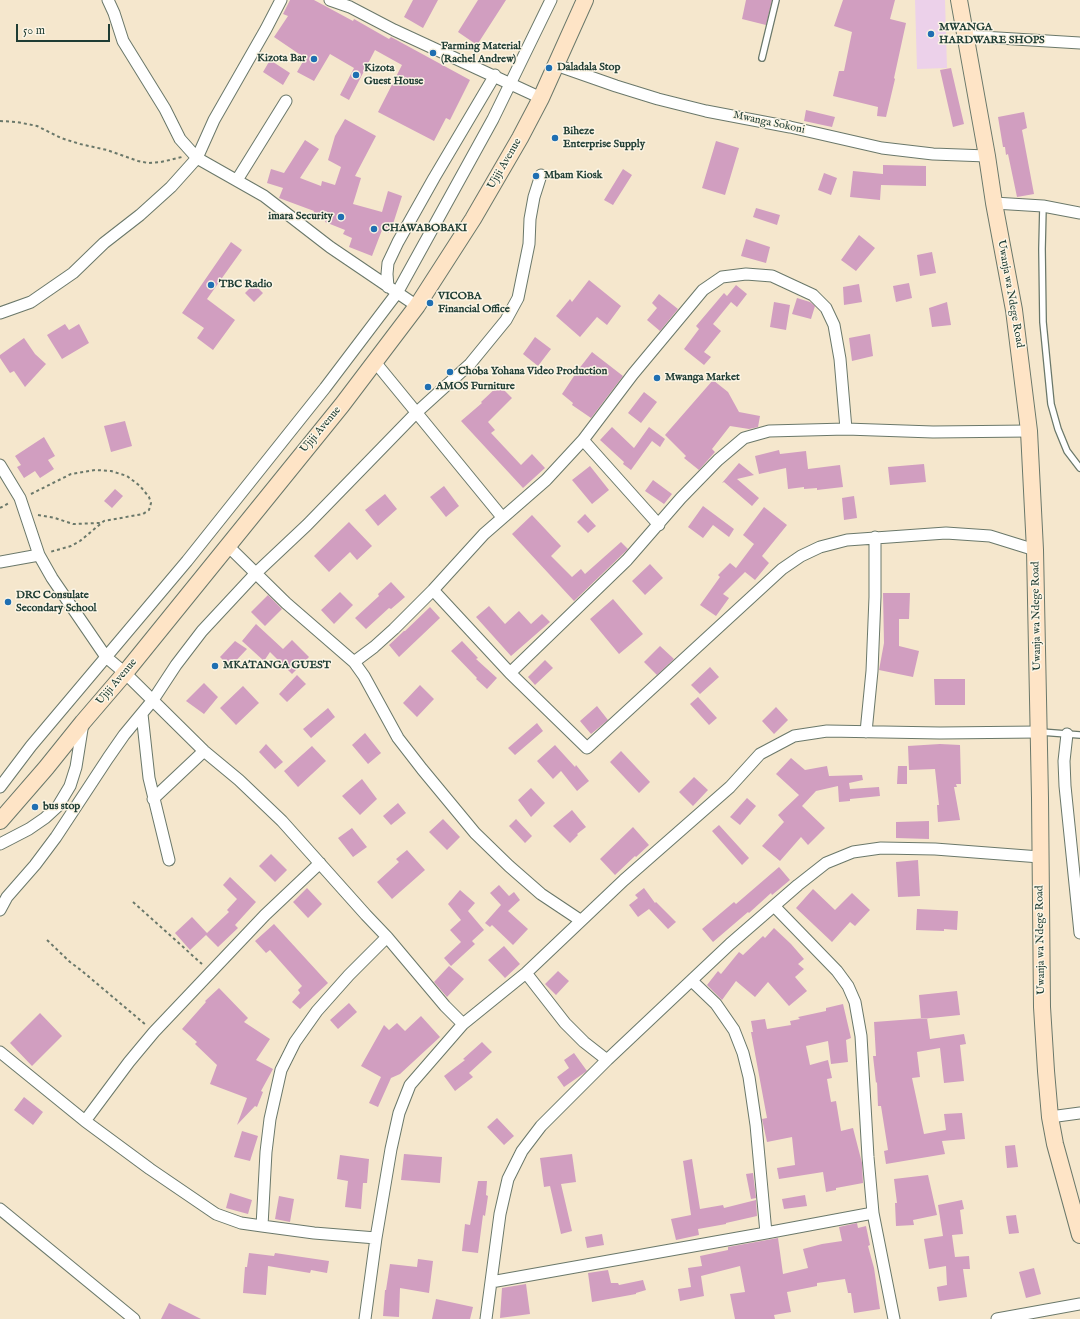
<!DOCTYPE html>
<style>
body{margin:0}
#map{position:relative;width:1080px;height:1319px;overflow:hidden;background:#f5e7cd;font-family:"IM FELL English",serif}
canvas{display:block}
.scale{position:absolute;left:16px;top:24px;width:94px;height:18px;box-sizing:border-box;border:2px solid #1f3d34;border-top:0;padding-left:5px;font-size:12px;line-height:14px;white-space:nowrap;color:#1f3d34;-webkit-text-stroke:3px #fcf5e5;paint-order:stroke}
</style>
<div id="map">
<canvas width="1080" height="1319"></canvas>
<div class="scale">50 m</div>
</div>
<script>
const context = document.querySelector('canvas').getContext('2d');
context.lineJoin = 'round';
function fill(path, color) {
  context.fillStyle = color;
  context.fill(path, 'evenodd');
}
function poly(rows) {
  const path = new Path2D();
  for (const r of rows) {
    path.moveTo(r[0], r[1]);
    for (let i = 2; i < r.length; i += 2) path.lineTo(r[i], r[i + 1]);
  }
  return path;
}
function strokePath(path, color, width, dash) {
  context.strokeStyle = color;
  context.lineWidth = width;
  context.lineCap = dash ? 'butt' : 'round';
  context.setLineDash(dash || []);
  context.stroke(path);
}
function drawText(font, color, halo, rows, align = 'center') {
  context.font = font + ' "IM FELL English",serif';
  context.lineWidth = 3;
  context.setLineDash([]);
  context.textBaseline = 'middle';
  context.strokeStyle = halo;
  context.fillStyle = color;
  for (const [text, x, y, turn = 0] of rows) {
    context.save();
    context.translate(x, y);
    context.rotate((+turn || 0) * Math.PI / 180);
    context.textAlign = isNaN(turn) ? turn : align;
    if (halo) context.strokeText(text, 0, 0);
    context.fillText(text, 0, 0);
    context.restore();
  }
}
const built = poly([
 [915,0,945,0,947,68,917,69]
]);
const building = poly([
 [290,0,314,0,353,21,354,19,389,39,391,37,470,80,450,120,446,118,434,141,378,112,402,65,375,50,349,100,340,95,354,68,330,54,314,81,297,72,305,58,274,37,288,16,283,14],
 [413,0,438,0,423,28,404,17],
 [478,0,506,0,477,45,458,32],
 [746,0,772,0,766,25,742,19],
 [843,0,895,0,890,19,906,23,894,78,895,79,886,117,877,116,878,107,833,96,839,71,844,71,852,32,834,26],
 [270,60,290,73,283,85,263,72],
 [951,68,964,124,953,127,940,70],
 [806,110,835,117,832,127,804,121],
 [1024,112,1027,128,1022,130,1034,194,1017,197,1008,154,1006,155,1005,147,1003,147,998,117],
 [345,119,376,136,355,176,361,178,353,204,382,212,388,191,402,196,393,224,389,233,382,230,372,256,349,247,352,238,343,234,345,230,325,222,326,219,313,215,314,211,279,198,283,188,267,183,271,169,284,173,305,140,319,149,300,178,321,186,322,181,335,185,341,167,328,160,335,136],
 [716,141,739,148,725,195,702,188],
 [883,165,926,166,926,186,881,185,880,200,850,197,853,171,883,174],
 [623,169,632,175,613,205,604,200],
 [824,173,837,178,831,195,818,190],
 [756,208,780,215,777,225,753,217],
 [859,235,875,248,856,271,841,260],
 [746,239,770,247,766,263,741,256],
 [231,242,242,250,207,299,235,320,213,350,197,338,204,328,182,313],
 [932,252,936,273,920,276,917,255],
 [589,280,621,306,607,325,597,317,580,337,556,316,570,299,572,302],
 [909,283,912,298,896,302,893,286],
 [254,284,263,293,254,302,245,293],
 [859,284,862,302,844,305,843,287],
 [736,285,747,294,737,307,731,302,713,324,721,331,704,352,711,357,704,365,684,349,699,329,696,326,724,293,727,296],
 [659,294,678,309,660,331,647,320,657,308,652,303],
 [797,298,810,302,815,306,811,319,792,314],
 [774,302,790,305,786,330,770,327],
 [947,302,951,325,932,327,929,308],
 [65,324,69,330,79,324,89,343,62,359,47,335],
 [870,334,873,356,852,361,849,338],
 [535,337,551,349,538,366,523,354],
 [24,338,35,354,46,364,25,387,14,371,10,373,0,358,0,355],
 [592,352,623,376,591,418,572,405,573,403,562,394,578,370],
 [713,380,728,392,739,412,760,416,758,427,749,429,730,426,712,449,715,452,699,470,684,458,686,456,665,435],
 [499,385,512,398,488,422,495,430,491,433,521,465,532,454,545,468,523,488,461,421,482,403,481,402],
 [644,392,657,402,641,423,628,413],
 [125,421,132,446,111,452,104,426],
 [612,427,634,448,649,427,665,439,660,447,652,441,631,470,623,464,624,462,600,440],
 [44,437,55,456,48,460,54,469,40,478,35,471,24,478,17,467,21,465,15,456],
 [779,450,780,454,806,451,808,469,840,465,843,487,817,490,817,488,804,489,804,487,788,489,786,468,759,474,755,456],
 [739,463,754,475,737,479,759,498,752,506,724,482,722,483],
 [924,464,926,482,890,485,888,467],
 [590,466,609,490,592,504,572,480],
 [653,480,672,494,664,504,645,491],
 [444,486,459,506,446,517,430,497],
 [115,489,123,496,112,508,104,501],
 [385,494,397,509,378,526,365,510],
 [854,496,857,518,844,520,842,498],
 [703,506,734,529,729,537,713,525,703,538,688,527],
 [764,507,787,525,762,556,769,563,755,580,745,572,723,594,729,598,716,616,700,605,720,577,718,575,730,563,736,568,754,544,743,535],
 [585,514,596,526,588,533,577,522],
 [532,515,561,546,551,556,572,577,581,569,585,574,621,542,628,549,574,601,512,534],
 [349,522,372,546,357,560,350,552,329,572,314,556],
 [650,564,663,578,645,595,632,581],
 [391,582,405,597,391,609,389,608,366,629,355,618,379,596,378,594],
 [340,592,353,605,334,624,321,610],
 [883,593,910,593,909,619,899,619,899,646,919,651,913,677,879,670,884,643],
 [268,595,282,609,265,626,251,612],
 [613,599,643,634,619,654,590,619],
 [489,606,505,624,519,611,531,624,542,614,550,622,511,656,476,617],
 [430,607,440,618,399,657,389,645,404,631,405,631],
 [256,624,283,649,292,640,309,657,292,674,270,652,264,661,242,641],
 [235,641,247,649,230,667,220,657],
 [462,641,478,658,476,659,497,678,487,689,476,679,477,678,451,651],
 [660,646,674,659,657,675,644,662],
 [545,660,553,668,535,685,528,677],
 [710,667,719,677,700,694,691,685],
 [297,675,306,684,287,702,279,694],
 [934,679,965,679,965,705,935,705],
 [204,683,218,697,204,714,186,701],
 [420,685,434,699,417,717,403,703],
 [243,686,259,703,236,725,220,708],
 [698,697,717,718,709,725,690,704],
 [597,706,608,720,591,734,580,721],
 [776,707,788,720,774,734,762,721],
 [328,708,335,717,311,738,303,729],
 [537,723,543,731,515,755,508,748],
 [365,733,381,753,368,764,352,745],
 [266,744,283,762,275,769,259,752],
 [940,744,960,745,961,784,956,784,957,787,954,787,960,820,938,822,937,805,939,805,935,769,909,770,908,746],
 [555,745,575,767,576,765,589,781,577,791,561,771,553,779,537,761],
 [312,746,326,761,298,787,284,771],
 [621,751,650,782,639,793,610,762],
 [791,758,805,770,827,766,829,776,862,775,863,780,849,783,850,789,879,787,880,796,850,799,850,801,839,802,838,786,816,791,802,806,825,828,808,845,801,837,780,861,762,846,784,822,778,815,799,795,776,774],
 [898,766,907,766,907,784,897,784],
 [694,777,708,790,693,806,679,792],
 [362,779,377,799,360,815,342,796],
 [531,788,545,803,531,817,518,800],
 [747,798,756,806,740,825,730,817],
 [398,803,406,813,391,825,383,816],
 [572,810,586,827,577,834,578,835,570,843,553,826],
 [443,819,460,837,447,850,429,832],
 [516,819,532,836,525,843,509,826],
 [929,821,929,839,896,838,896,822],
 [719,825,749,858,742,865,712,831],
 [633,827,649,845,636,857,635,856,615,875,600,859],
 [352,828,367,847,353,857,338,838],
 [407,850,425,870,392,899,377,882,399,862,396,859],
 [271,854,287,870,275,882,259,866],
 [918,860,920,896,898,897,896,862],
 [779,867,790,880,772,895,771,893,749,913,748,912,713,942,702,929,734,902,736,904],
 [230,877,256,902,235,925,238,928,218,947,206,935,190,950,175,933,192,917,207,933,229,912,227,910,237,899,223,885],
 [499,885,509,896,514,892,520,900,508,911,528,929,513,945,492,925,490,927,485,923,501,905,490,893],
 [307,888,322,904,308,918,293,902],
 [644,888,655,903,656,902,676,922,668,929,649,909,638,917,629,905,638,898,635,895],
 [813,889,835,910,852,893,870,910,855,926,850,922,832,942,796,908],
 [460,890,475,903,468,911,484,930,472,941,475,944,451,966,444,958,461,942,450,930,461,920,448,904],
 [917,909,958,911,957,930,944,929,944,931,916,930],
 [274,924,328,983,300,1009,292,1002,300,993,298,990,302,986,270,950,266,953,255,941],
 [774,928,791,944,804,959,798,964,804,969,795,977,807,991,789,1006,768,982,755,997,736,981,722,1000,707,985,718,971,721,974,739,952,743,955,763,936,765,938],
 [504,946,520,964,505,978,488,960],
 [449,966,464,979,447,997,434,982],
 [558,971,569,981,556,995,545,984],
 [219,988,248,1018,244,1022,270,1039,256,1060,273,1069,261,1091,263,1092,257,1107,255,1106,237,1125,247,1098,210,1084,217,1065,195,1044,197,1042,182,1029,206,1002,205,1001],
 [957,991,960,1015,921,1019,919,995],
 [349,1003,357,1012,338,1029,330,1020],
 [843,1004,851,1038,846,1040,848,1062,831,1064,828,1041,806,1046,810,1065,828,1060,832,1078,827,1079,831,1102,836,1101,841,1131,853,1128,862,1163,863,1183,836,1188,836,1190,826,1192,823,1172,779,1179,777,1168,795,1165,792,1137,767,1142,762,1119,767,1118,751,1032,753,1032,751,1021,765,1019,767,1029,791,1025,790,1021,800,1019,798,1017,826,1011,826,1008],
 [40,1013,62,1036,32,1066,10,1043],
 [421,1016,440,1037,400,1074,391,1078,378,1107,369,1103,381,1077,361,1066,384,1025,389,1030,397,1023,405,1031],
 [927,1018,930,1039,964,1034,966,1044,960,1045,964,1081,944,1083,940,1048,917,1052,920,1077,912,1078,924,1134,946,1130,944,1114,962,1113,965,1139,942,1141,945,1154,886,1164,884,1151,888,1150,881,1106,878,1106,877,1082,876,1083,873,1056,876,1056,874,1022],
 [482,1042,492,1052,469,1073,473,1077,455,1091,444,1076,465,1060,463,1059],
 [574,1053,587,1071,564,1087,557,1077,569,1068,564,1060],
 [24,1097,43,1112,33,1125,14,1110],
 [497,1118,514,1136,504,1145,487,1127],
 [242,1131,258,1136,250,1161,234,1157],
 [1015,1145,1018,1167,1007,1168,1005,1146],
 [404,1154,442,1157,440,1183,401,1180],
 [572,1154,576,1182,561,1184,572,1231,561,1234,550,1186,544,1187,540,1158],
 [340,1155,369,1159,367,1183,363,1183,361,1209,345,1207,348,1181,337,1179],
 [692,1159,700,1209,723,1205,724,1208,756,1200,757,1216,726,1223,726,1224,698,1229,699,1235,676,1240,671,1219,691,1215,683,1161],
 [753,1173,756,1198,751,1199,746,1174],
 [928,1175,937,1215,913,1220,914,1225,896,1226,895,1203,897,1203,894,1179],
 [478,1181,487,1181,486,1195,488,1196,485,1216,483,1215,478,1253,462,1251,465,1224,470,1225],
 [230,1193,252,1200,248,1214,226,1208],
 [805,1195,807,1206,784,1209,782,1199],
 [279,1196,294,1199,290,1222,275,1219],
 [962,1200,964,1209,960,1210,963,1234,952,1235,955,1257,969,1256,970,1269,963,1269,967,1297,939,1301,937,1287,947,1285,946,1266,929,1269,924,1239,943,1236,938,1205],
 [1016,1215,1019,1233,1009,1234,1006,1216],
 [857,1223,858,1228,866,1226,870,1245,868,1246,874,1268,880,1309,854,1313,851,1293,848,1293,845,1279,817,1283,817,1286,787,1292,791,1312,774,1315,775,1319,735,1319,730,1294,745,1292,740,1266,701,1276,704,1296,680,1301,678,1289,691,1287,688,1268,702,1266,700,1256,728,1250,728,1247,778,1238,783,1274,808,1268,803,1249,822,1244,842,1241,839,1227],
 [602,1234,604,1245,587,1248,585,1237],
 [249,1253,274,1256,275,1253,329,1261,327,1273,311,1270,310,1273,268,1266,266,1295,243,1293,245,1267,247,1267],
 [418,1259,433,1261,429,1293,400,1288,399,1317,383,1316,385,1290,386,1290,390,1264,417,1267],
 [1034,1268,1041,1294,1026,1298,1019,1272],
 [608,1270,611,1283,618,1283,619,1285,643,1280,646,1290,636,1293,636,1294,592,1302,588,1273],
 [526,1284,530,1314,500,1318,502,1288],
 [436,1299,473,1307,470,1319,432,1319],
 [169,1303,201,1319,161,1319]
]);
const path = poly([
 [0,121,17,122,37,126,61,138,80,144,107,150,138,161,148,163,161,162,182,157],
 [31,494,71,474,95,470,111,471,127,476,140,486,149,497,151,503,149,510,143,514,104,521,80,541,71,546,50,552],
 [0,508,9,503],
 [38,515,55,518,73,524,100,523],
 [133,902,202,964],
 [47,940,70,962,82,971,146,1025]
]);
const lane = poly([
 [762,58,776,0],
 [1043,206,1042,249,1043,322,1051,404,1058,429,1067,451,1080,468],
 [1041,732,1080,735]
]);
const street = poly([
 [108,0,114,13,123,41,165,109,180,139,197,158,264,196,330,247,417,306],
 [330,0,350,7,394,30,541,98],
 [966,36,1080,43],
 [556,65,616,86,658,99,706,111,790,127,882,148,933,154,987,156],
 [237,180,286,101],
 [994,203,1043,206,1080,213],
 [388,287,387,274,388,263,398,242,434,178,495,75],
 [0,313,31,302,73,273,104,243,140,215,171,187,197,158,214,120,266,29,281,0],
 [375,362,502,517],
 [583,440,659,525],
 [0,465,20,498,39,555,52,578,106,657,125,673,204,751,239,780,282,821,366,915,387,937,445,1006,463,1024],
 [228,546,286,603,354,662,364,676,398,738,422,769,475,833,509,866,541,894,580,920],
 [0,562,39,555],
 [433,590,510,673,587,748,782,569,801,556,820,547,847,540,946,533,990,536,1035,550],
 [354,662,374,647,394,629,433,590,484,534,546,480,583,440,633,374,703,290,722,277,746,274,772,276,813,295,826,308,834,325,840,359,846,429],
 [510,673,627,560,681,498,718,460,744,438,769,431,846,429,933,432,1029,431],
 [142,714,149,778,169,860],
 [866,732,872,671,875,597,875,537],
 [1067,734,1064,761,1065,786,1080,933],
 [0,787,31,746,187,561,325,388,397,293,493,119,551,0],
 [153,799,204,751],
 [0,844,29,829,45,818,58,806,70,786,76,767,83,723],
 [774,906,837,971,848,986,855,1002,861,1036,868,1157,873,1213,894,1319],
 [0,910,7,897,35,865,56,837,108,758,124,735,153,700,176,665,202,631,256,573,307,525,416,413,470,364,506,320,518,298,529,244,530,219,534,197,541,175],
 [526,973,565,1023,584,1042,607,1060],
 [692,981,716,1004,734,1030,743,1053,749,1077,756,1125,766,1233],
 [0,1052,85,1121,150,1169,216,1214,241,1223,262,1226,314,1233,376,1238],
 [1050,1117,1080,1113],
 [85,1121,129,1062,154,1032,265,915,320,863],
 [0,1209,134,1319],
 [262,1226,266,1152,270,1119,281,1070,295,1042,317,1011,349,975,387,937],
 [491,1282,766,1233,873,1213],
 [365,1319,376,1238,391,1149,399,1113,410,1085,463,1024,526,973,624,880,730,787,760,754,794,736,827,731,940,733,1038,732],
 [486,1319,500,1214,508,1179,522,1151,541,1126,607,1060,730,944,798,885,826,863,853,852,881,848,935,849,1040,857],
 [997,1319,1080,1304]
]);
const secondary = poly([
 [959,0,987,156,994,203,1014,310,1029,431,1035,550,1040,798,1042,1007,1046,1071,1050,1117,1055,1144,1080,1235],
 [0,821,46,768,83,722,125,673,342,405,417,306,473,219,520,138,541,98,585,0]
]);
const markers = [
 [931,34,4,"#1f6fb2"],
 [433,53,4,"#1f6fb2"],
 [314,59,4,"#1f6fb2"],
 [549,68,4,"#1f6fb2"],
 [356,75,4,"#1f6fb2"],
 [555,138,4,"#1f6fb2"],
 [536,176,4,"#1f6fb2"],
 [341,217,4,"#1f6fb2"],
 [374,229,4,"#1f6fb2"],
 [211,285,4,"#1f6fb2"],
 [430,303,4,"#1f6fb2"],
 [450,372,4,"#1f6fb2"],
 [657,378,4,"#1f6fb2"],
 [428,387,4,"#1f6fb2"],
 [8,602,4,"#1f6fb2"],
 [215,666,4,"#1f6fb2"],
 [35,807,4,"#1f6fb2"]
];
const poiNames = [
 ["MWANGA",939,28],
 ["HARDWARE SHOPS",939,41],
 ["Farming Material",441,47],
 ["(Rachel Andrew)",441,60],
 ["Kizota Bar",306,59,"right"],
 ["Daladala Stop",557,68],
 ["Kizota",364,69],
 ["Guest House",364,82],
 ["Biheze",563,132],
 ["Enterprise Supply",563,145],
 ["Mbam Kiosk",544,176],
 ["imara Security",333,217,"right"],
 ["CHAWABOBAKI",382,229],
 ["TBC Radio",219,285],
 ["VICOBA",438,297],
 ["Financial Office",438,310],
 ["Choba Yohana Video Production",458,372],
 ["Mwanga Market",665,378],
 ["AMOS Furniture",436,387],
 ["DRC Consulate",16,596],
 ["Secondary School",16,609],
 ["MKATANGA GUEST",223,666],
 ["bus stop",43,807]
];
const streetNames = [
 ["Mwanga Sokoni",769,123,12],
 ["Ujiji Avenue",505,164,-60],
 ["Uwanja wa Ndege Road",1010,294,80],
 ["Ujiji Avenue",321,430,-50],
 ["Uwanja wa Ndege Road",1037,616,-91],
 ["Ujiji Avenue",117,682,-50],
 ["Uwanja wa Ndege Road",1041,940,-91]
];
fill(built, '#ecd1ea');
fill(building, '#d19ec0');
strokePath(lane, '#6a786a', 8);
strokePath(street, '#6a786a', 13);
strokePath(secondary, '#6a786a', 18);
strokePath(path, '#6a786a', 2, [3, 3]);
strokePath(lane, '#fff', 5.5);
strokePath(street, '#fff', 11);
strokePath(secondary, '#fee4c6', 16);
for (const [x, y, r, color] of markers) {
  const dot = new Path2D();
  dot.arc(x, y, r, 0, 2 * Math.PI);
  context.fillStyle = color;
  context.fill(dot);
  strokePath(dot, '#fcf5e5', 1.5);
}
drawText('bold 11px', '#1f3d34', '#fcf5e5', poiNames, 'left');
drawText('11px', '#1f3d34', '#fcf5e5', streetNames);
</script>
